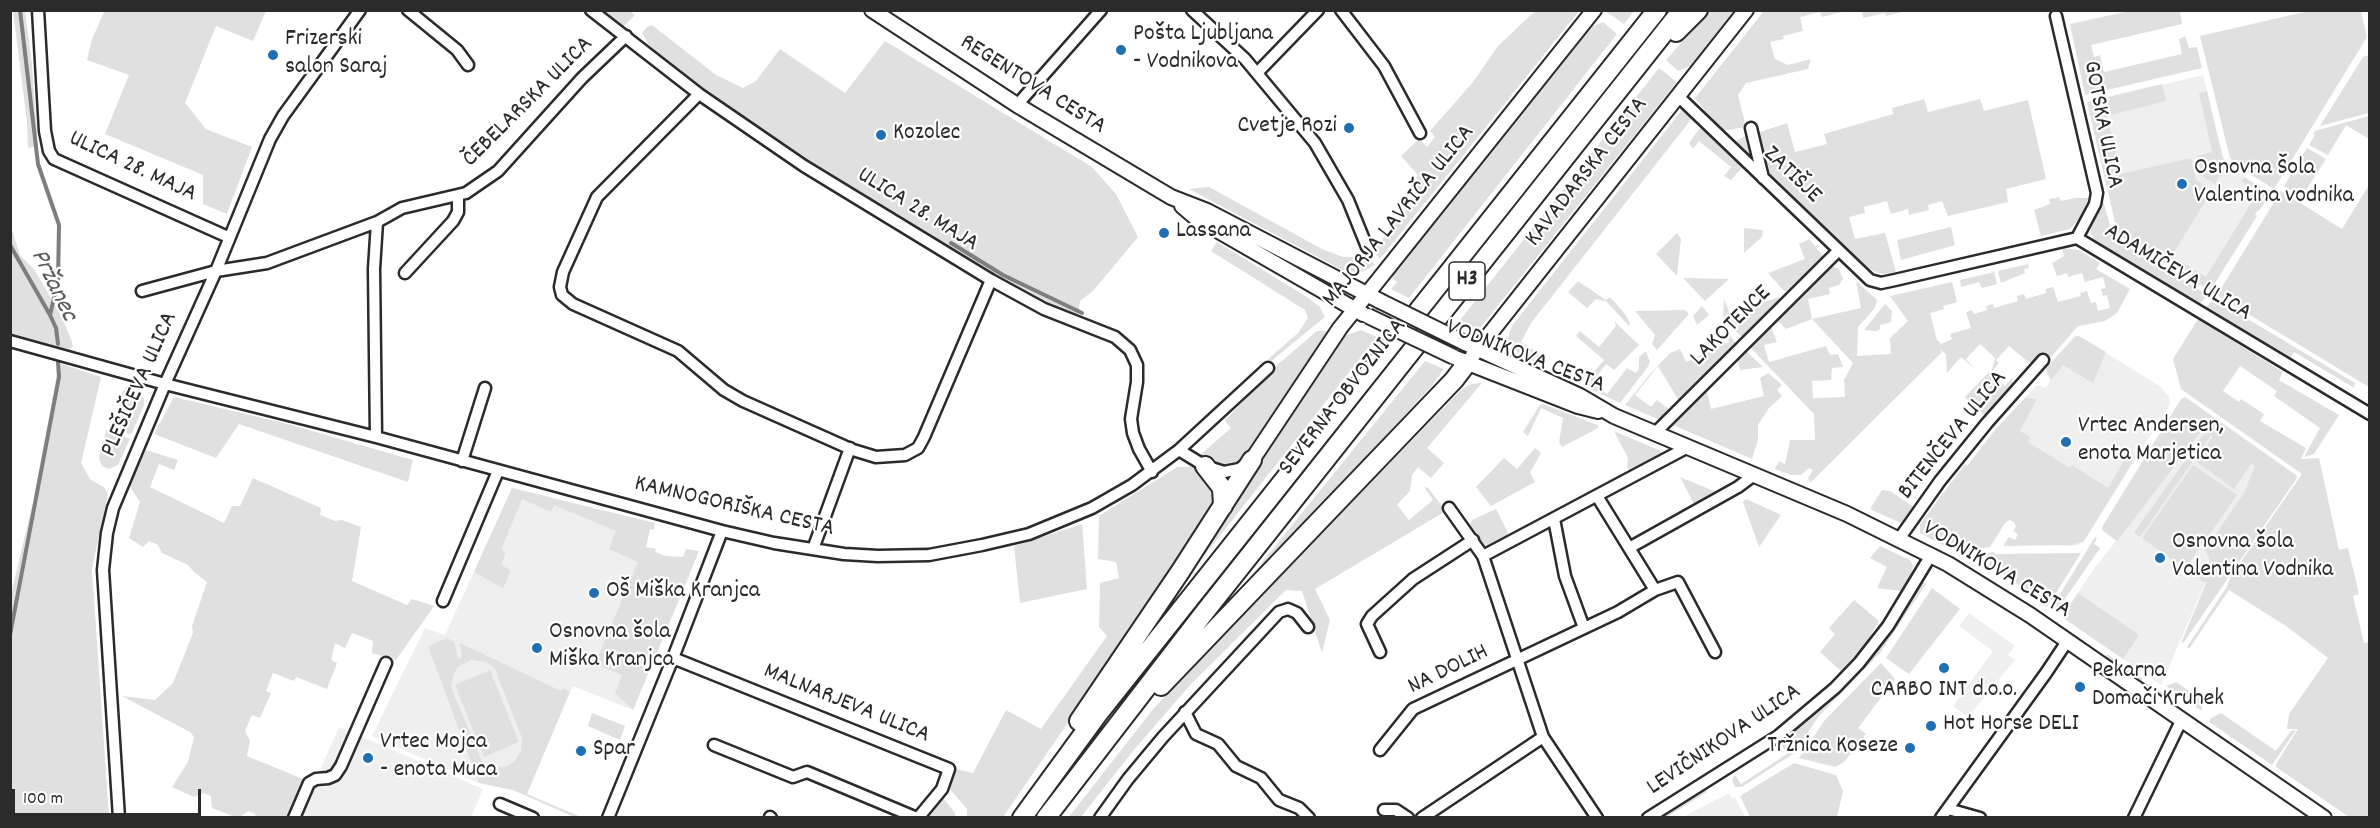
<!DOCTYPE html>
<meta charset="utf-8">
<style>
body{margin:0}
#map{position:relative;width:2380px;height:828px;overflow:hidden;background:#fff;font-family:Dekko,sans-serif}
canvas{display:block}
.frame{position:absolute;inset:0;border:12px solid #2b2b2b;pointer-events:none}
.scale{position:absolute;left:12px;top:789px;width:189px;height:27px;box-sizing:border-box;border:3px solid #2b2b2b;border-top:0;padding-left:8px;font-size:18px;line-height:21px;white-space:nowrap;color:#2b2b2b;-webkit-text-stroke:4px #fff;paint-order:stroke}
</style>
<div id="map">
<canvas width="2380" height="828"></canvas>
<div class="frame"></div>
<div class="scale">100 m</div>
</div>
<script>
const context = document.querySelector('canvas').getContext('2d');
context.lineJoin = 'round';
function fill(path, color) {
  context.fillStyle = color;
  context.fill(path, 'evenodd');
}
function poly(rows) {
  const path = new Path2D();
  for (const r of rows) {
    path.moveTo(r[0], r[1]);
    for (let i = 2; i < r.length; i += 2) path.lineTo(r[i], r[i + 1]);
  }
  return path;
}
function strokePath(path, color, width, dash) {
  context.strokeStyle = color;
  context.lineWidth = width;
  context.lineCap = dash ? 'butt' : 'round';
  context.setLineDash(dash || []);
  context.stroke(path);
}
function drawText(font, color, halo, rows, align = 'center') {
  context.font = font + ' Dekko,sans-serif';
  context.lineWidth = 4.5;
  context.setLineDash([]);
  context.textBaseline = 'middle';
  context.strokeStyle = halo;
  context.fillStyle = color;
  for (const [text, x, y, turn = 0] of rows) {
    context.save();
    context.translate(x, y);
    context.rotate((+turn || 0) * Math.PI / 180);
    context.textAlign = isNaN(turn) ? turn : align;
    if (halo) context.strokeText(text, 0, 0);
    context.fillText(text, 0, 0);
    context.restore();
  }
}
const built = poly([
 [2203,75,2224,160,2235,171,2269,192,2209,288,2128,239,2088,103],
 [2079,336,2161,387,2169,397,2170,404,2084,541,2078,545,2065,546,1995,430,2037,385,2046,388,2051,380,2046,368,2074,337],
 [2212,419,2261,454,2161,685,2062,617,2093,570],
 [512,488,640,520,629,553,689,577,633,710,573,686,570,692,563,688,518,790,513,790,479,783,372,736,425,628,445,635],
 [1969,613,2015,646,2008,655,2015,660,1968,717,1953,706,1993,651,1959,626],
 [339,727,483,789,471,817,299,818],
 [1729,793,1732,798,1735,797,1745,817,1683,817]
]);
const green = poly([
 [105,10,266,11,253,41,216,26,185,103,206,129,252,147,227,214,203,204,203,175,105,134,129,75,87,60,92,39],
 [1536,10,1579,11,1380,259,1373,251,1413,200,1406,192,1418,175,1401,156,1419,139,1427,147,1435,137,1430,131,1473,82,1498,46],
 [1710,10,1735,11,1691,66,1678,71,1666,60],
 [13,11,25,11,32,64,38,146,28,148,27,122],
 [596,11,630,11,635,15,621,29],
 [1605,11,1634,11,1624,24],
 [1764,11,1841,11,1842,12,1822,17,1820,12,1800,17,1803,31,1783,36,1784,39,1770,42,1775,59,1788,65,1811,59,1808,69,1746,83,1738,95,1746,127,1721,131,1695,98],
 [1862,11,1906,10,1906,11,1886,16,1885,13,1863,18],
 [2129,11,2180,11,2182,24,2091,45,2094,57,2100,55,2104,72,2182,54,2179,39,2185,36,2189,48,2197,47,2202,68,2085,95,2070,24],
 [2309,11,2361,11,2367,37,2274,189,2237,166,2230,158,2200,36],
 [1603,22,1617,34,1409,298,1391,289,1397,282,1391,277,1591,27],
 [652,25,716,75,743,88,756,81,780,49,845,93,885,41,1092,167,1116,194,1138,237,1094,290,1080,301,1077,322,942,251,735,114,665,60,648,44,642,33,647,27],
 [2369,55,2369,113,2320,126,2363,57],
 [1659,68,1677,82,1480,328,1473,332,1457,324],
 [2162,84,2166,101,2107,116,2121,174,2191,158,2196,180,2212,190,2172,256,2206,277,2258,192,2242,182,2244,177,2269,192,2269,197,2259,211,2257,211,2255,215,2257,216,2210,291,2118,235,2087,102],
 [2207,91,2222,156,2227,164,2215,184,2202,176,2197,156,2212,152,2199,93],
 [1924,99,1928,112,1980,99,1984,111,2028,100,2046,179,2006,189,2008,202,1948,216,1942,201,1928,205,1929,210,1909,215,1908,209,1891,214,1887,201,1864,207,1865,213,1849,217,1855,239,1885,233,1896,272,1882,274,1870,270,1858,262,1769,174,1757,133,1787,123,1795,152,1827,144,1824,134,1893,114,1892,108],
 [1682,110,1693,117,1531,323,1521,342,1546,358,1540,365,1517,352,1508,339,1511,327],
 [2369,116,2369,139,2346,125,2328,155,2309,145,2315,135,2313,134,2315,131],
 [1705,128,1744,166,1731,180,1724,176,1731,167,1699,141,1693,149,1689,143,1699,129],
 [1747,135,1755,162,1735,142],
 [2307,148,2326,159,2303,195,2301,196,2284,186],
 [2369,185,2369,387,2217,295,2281,191,2342,229],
 [1209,187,1322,249,1343,257,1357,257,1367,254,1375,265,1362,272,1346,272,1189,189],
 [2059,197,2061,201,2075,198,2089,198,2079,219,2070,229,2041,236,2034,210,2050,204,2049,199],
 [2102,197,2114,239,2208,295,2199,304,2195,304,2096,242,2091,234,2091,224],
 [11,227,20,255,34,269,62,317,72,342,73,346,69,350,11,334],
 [1951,227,1955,245,1901,260,1897,240],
 [1744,228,1763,230,1762,237,1744,253],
 [1677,233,1681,239,1677,276,1656,254],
 [1809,239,1824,257,1785,292,1768,273,1805,259,1799,244],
 [1217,242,1307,297,1320,307,1325,317,1270,362,1268,359,1298,333,1308,318,1305,310,1211,251],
 [2062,248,2079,250,2100,263,2096,269,2130,289,2117,313,2105,321,2078,326,2051,357,2044,352,2035,363,2027,361,2009,346,1996,360,1999,363,1991,373,2005,386,2012,378,2013,387,1986,417,1965,397,1989,372,1991,373,1995,358,1980,344,1966,359,1975,369,1961,357,1947,373,1946,354,1939,348,1942,352,1810,483,1808,478,1813,470,1809,468,1801,475,1791,475,1775,469,1779,461,1785,464,1790,440,1815,440,1814,414,1748,345,1771,327,1777,342,1764,345,1769,362,1826,346,1830,355,1838,354,1843,367,1832,368,1831,380,1812,381,1813,398,1845,397,1844,380,1853,363,1812,319,1786,329,1775,318,1831,266,1839,269,1843,279,1839,285,1829,288,1830,294,1808,299,1812,319,1861,308,1856,281,1877,300,1875,308,1858,327,1857,356,1891,354,1890,338,1908,321,1890,296,1952,282,1957,302,1943,306,1944,309,1930,313,1937,340,1941,344,1952,339,1950,334,1971,328,1966,312,1972,310,1974,314,1987,310,1986,306,1993,304,1994,308,2018,301,2017,296,2024,294,2026,299,2046,293,2046,289,2053,287,2058,302,2081,296,2080,293,2087,291,2091,303,2096,302,2098,311,2110,308,2107,295,2103,296,2101,289,2106,288,2103,277,2085,282,2082,273,2068,277,2067,273,2057,276,2052,263,2064,256],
 [2028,264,2029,268,2024,269,2025,273,2001,283,1998,271],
 [1994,272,1997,284,1982,288,1979,282,1961,287,1960,280],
 [1683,278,1729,279,1705,301],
 [1578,281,1606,300,1610,297,1625,314,1630,323,1629,326,1606,301,1596,299,1587,308,1568,292],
 [1779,297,1780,303,1742,337,1723,320,1724,299,1730,314],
 [2214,299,2355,383,2354,388,2294,352,2289,361,2204,309],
 [1885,304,1892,311,1891,322,1880,325,1880,329,1876,331,1864,330],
 [1702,306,1709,315,1697,325,1693,316],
 [1685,310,1689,314,1657,350,1652,344,1655,335,1635,311],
 [2198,319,2283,372,2279,380,2339,415,2314,454,2304,457,2320,428,2274,396,2277,391,2240,366,2223,391,2239,402,2241,399,2264,414,2260,421,2306,448,2301,459,2319,458,2339,550,2348,548,2359,594,2353,596,2364,643,2369,642,2369,817,2349,817,2276,767,2276,764,2298,729,2287,729,2289,714,2328,658,2286,626,2229,590,2189,649,2187,647,2226,588,2231,576,2302,474,2181,389,2173,359],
 [1614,321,1639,345,1614,370,1606,364,1592,383,1607,394,1627,368,1636,373,1639,369,1639,357,1646,351,1650,362,1647,368,1620,403,1582,385,1604,360,1576,336,1580,331,1599,347,1616,326],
 [1723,325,1737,345,1679,401,1658,366,1635,395,1651,407,1657,400,1670,410,1660,420,1625,405,1650,374,1670,353,1680,349,1686,362,1729,342],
 [1361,330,1377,337,1192,571,1188,570,1344,336],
 [1317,331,1328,331,1244,462,1229,471,1209,466,1200,455,1231,428,1225,421,1269,372],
 [2076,336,2079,336,2106,352,2093,383,2063,365,2051,380,2047,373,2046,368],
 [1745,350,1763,367,1740,370,1737,357],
 [1425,361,1444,369,1431,387,1253,578,1250,577],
 [59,363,101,377,81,463,90,479,105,488,108,494,92,569,109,817,11,817,11,594,33,502],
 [1768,373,1782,385,1777,390,1782,396,1769,408,1758,425,1758,440,1752,459,1673,425,1707,392,1711,409,1764,396,1760,378],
 [1482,383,1427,448,1444,463,1431,478,1418,467,1412,475,1410,491,1397,505,1409,520,1433,500,1424,487,1428,488,1446,511,1315,589,1330,620,1322,653,1302,591,1286,590,1191,684,1133,751,1081,817,1068,818,1154,708,1217,641,1461,390,1471,384],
 [126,387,140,392,144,399,144,405,132,433,129,434,114,428,122,393],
 [174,397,288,424,413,460,408,482,239,424,216,458,154,434],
 [2185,397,2296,475,2297,478,2184,642,2181,643,2206,583,2189,572,2192,568,2206,566,2209,562,2209,557,2205,550,2244,493,2255,466,2251,464,2234,489,2196,461,2213,436,2211,435,2140,537,2134,533,2210,425,2208,423,2117,541,2103,531,2102,527,2181,399],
 [2025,398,2037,399,2020,431,2030,437,2028,442,2070,468,2072,465,2108,488,2128,454,2131,456,2132,463,2084,541,2072,545,2003,546,2009,537,2015,540,2018,534,2013,531,2016,527,2015,523,2010,520,2005,523,1990,547,1959,551,1946,547,1920,533,1920,524,1966,463,1967,466,1995,430],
 [1543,404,1598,425,1598,428,1562,447,1559,442,1563,418,1541,408,1528,436,1523,432,1540,405],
 [108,429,130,439,118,465,109,469,102,466,99,458,106,430],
 [1614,431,1661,451,1661,454,1631,475,1627,467,1628,458],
 [1535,448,1541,453,1530,473,1535,482,1491,506,1476,487,1504,458,1517,469],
 [146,450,178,460,174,470,159,464,150,487,224,523,232,506,240,506,253,478,321,508,320,515,335,521,342,520,361,527,352,581,407,605,412,599,434,606,396,660,372,653,373,641,352,633,345,648,335,643,331,660,337,663,327,689,296,677,294,681,273,673,266,691,271,693,260,718,252,715,245,731,250,741,247,756,303,779,287,817,256,817,255,814,248,811,240,817,235,817,212,808,211,796,204,793,194,797,172,787,188,762,194,737,190,732,122,696,155,700,173,683,193,633,192,626,207,582,194,572,188,565,162,553,158,545,149,541,143,547,129,538,140,502,129,485],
 [2193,465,2237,495,2185,569,2142,538],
 [1177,467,1196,467,1208,478,1216,488,1213,512,1003,817,967,817,967,809,948,787,955,769,973,773,1006,710,1041,729,1107,636,1099,627,1100,583,1119,578,1116,562,1098,559,1099,516],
 [1680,477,1719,493,1695,506],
 [512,488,655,523,654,530,650,529,646,547,656,549,655,552,665,556,683,557,686,549,699,551,633,710,615,693,622,675,595,664,638,562,609,549,616,531,554,505,551,512,522,499,501,550,506,552,501,565,511,570,503,588,474,572],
 [1882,490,1890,491,1915,508,1903,524,1870,509],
 [1746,499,1781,515,1759,547,1743,502],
 [1496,509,1511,539,1491,549,1483,549,1469,527,1472,520],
 [1082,524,1087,589,1020,603,1014,546],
 [2095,537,2097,538,2094,544,2100,548,2056,612,2051,609],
 [1880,546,1910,560,1913,566,1911,576,1901,591,1877,588,1887,567,1870,558],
 [1994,552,1995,554,2081,553,2047,607,2029,596,2013,580,1989,565,1991,560,1983,556,1981,560,1971,555],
 [1923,582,1926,584,1880,653,1819,716,1793,754,1742,787,1735,787,1732,780,1735,775,1741,784,1787,754,1782,745,1782,740,1827,703,1872,657,1903,614],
 [1932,588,1960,609,1909,674,1886,658],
 [2078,593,2139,635,2123,659,2062,617],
 [1854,600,1879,621,1866,643,1841,671,1820,652,1835,634,1829,628],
 [447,638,454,642,458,659,462,657,460,643,561,691,563,688,570,692,527,794,581,817,574,817,513,790,479,783,428,646],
 [471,660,487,662,495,669,522,738,521,751,515,761,507,766,496,767,486,764,481,759,451,687,454,673,458,667],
 [2107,654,2143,679,2140,683,2104,658],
 [1881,663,1895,679,1858,728,1866,734,1844,762,1835,767,1799,758,1825,720],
 [490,670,519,742,484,757,455,685],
 [2176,682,2202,700,2202,711,2166,686],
 [2153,686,2171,699,2184,713,2150,690],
 [592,713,625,726,620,740,588,726],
 [2221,713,2276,751,2291,731,2296,730,2272,765,2209,722,2211,718],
 [1794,763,1836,775,1843,791,1837,817,1750,817,1740,796],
 [1705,789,1707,792,1667,817,1660,817],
 [943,798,955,813,955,817,926,817]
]);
const stream = poly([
 [20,10,38,164,59,225,58,281,50,315],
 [951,243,1003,275,1082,313],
 [10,245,50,315,56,328,58,344],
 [10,635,59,377,58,362]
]);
const street = poly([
 [38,10,45,131,49,151,54,159,228,237],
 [408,10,457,50,468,65],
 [591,10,699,94,804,166,991,280,1044,309,1115,337,1130,350,1137,365,1137,382,1131,419,1133,433,1139,449,1152,472],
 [1192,10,1245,59,1315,143,1348,200,1367,247],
 [1341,10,1384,66,1420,133],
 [2056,16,2097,193,2095,204,2077,238],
 [1257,73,1318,10],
 [699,94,597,197,563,272,560,287,562,295,573,304,678,351,724,390,743,401,853,450,876,457,905,455,918,448,924,437,991,280],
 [1678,96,1870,280,1881,283,1895,280,2077,238,2370,414],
 [1017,105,1101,10],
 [1751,128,1763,178],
 [405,273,453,221,458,212,458,195],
 [142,291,216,271,267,263,377,222,402,208,466,193,498,171,582,78,626,36],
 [10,341,165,384,376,437,722,531,774,543,844,554,878,556,929,555,982,545,1029,534,1092,508,1132,485,1179,450,1268,368],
 [1655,433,1838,251],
 [376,437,374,269,377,222],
 [1179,450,1205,466,1224,472,1239,469,1246,464],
 [462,461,485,388],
 [1449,508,1483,556,1543,737,1597,818],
 [1554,519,1565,576,1584,628],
 [1899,539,1940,481,1987,423,2043,360],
 [1629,548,1738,487,1754,475],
 [813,549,850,448],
 [1483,556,1688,447],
 [1655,590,1678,582,1715,652],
 [443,601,498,471],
 [1380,652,1367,624,1372,616,1413,579,1473,540],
 [673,658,949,769,942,789,918,818],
 [1185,712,1196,734,1218,744,1236,766,1261,778,1279,800,1299,808,1309,818],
 [714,745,793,777,807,772,917,818],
 [1380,750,1413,709,1618,612,1655,590,1597,496],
 [500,804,533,818],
 [1948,809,1980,818],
 [1384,810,1396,810,1408,818],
 [770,817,771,818],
 [119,818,103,570,107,533,113,508,165,384,216,271,270,139,283,116,360,10],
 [294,818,309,783,316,779,328,778,335,775,341,766,386,663],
 [608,818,673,658,722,531],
 [1100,818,1128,779,1163,737,1279,612,1288,609,1297,613,1308,627],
 [1422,818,1543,737],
 [1648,818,1778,736,1835,688,1859,663,1888,626,1931,555],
 [1941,818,2046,673,2068,640],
 [2134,818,2182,719]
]);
const secondary = poly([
 [872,10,1017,105,1171,197,1207,211,1380,301],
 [1182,206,1196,218,1363,314],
 [1465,343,1580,396,1614,416,1847,514,1948,564,2030,615,2324,818],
 [1473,355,1746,10],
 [1458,359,1578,406,1598,411],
 [1252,460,1340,328,1594,10]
]);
const highway = poly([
 [1676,32,1698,10],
 [1205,466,1222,488,1223,506],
 [1161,686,1454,380,1467,363],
 [1079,721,1180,572,1252,460],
 [1022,818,1098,714,1657,10],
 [1046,818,1204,613,1682,10]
]);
const secondaryBridge = poly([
 [1380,301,1465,343],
 [1368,316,1454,357]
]);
const markers = [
 [1121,50,6,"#1f6fb2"],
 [273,55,6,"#1f6fb2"],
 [1349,128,6,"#1f6fb2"],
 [881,135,6,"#1f6fb2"],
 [2182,184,6,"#1f6fb2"],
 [1164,233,6,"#1f6fb2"],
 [2066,442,6,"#1f6fb2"],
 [2160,558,6,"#1f6fb2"],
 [594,593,6,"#1f6fb2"],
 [537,648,6,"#1f6fb2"],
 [1944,668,6,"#1f6fb2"],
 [2080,687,6,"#1f6fb2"],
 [1931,726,6,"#1f6fb2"],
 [1910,748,6,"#1f6fb2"],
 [581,751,6,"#1f6fb2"],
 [368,758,6,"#1f6fb2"]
];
const shields = [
 [1467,281,36]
];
const shieldNames = [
 ["H3",1467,281]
];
const poiNames = [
 ["Pošta Ljubljana",1133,36],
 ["- Vodnikova",1133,64],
 ["Frizerski",285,41],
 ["salon Saraj",285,69],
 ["Cvetje Rozi",1337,128,"right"],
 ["Kozolec",893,135],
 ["Osnovna Šola",2194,170],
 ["Valentina vodnika",2194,198],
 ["Lassana",1176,233],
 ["Vrtec Andersen,",2078,428],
 ["enota Marjetica",2078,456],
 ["Osnovna šola",2172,544],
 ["Valentina Vodnika",2172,572],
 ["OŠ Miška Kranjca",606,593],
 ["Osnovna šola",549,634],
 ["Miška Kranjca",549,662],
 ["Pekarna",2092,673],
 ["Domači Kruhek",2092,701],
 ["CARBO INT d.o.o.",1944,692,"center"],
 ["Hot Horse DELI",1943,726],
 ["Vrtec Mojca",380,744],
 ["- enota Muca",380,772],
 ["Tržnica Koseze",1898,748,"right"],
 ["Spar",593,751]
];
const streetNames = [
 ["REGENTOVA CESTA",1032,86,32],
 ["ČEBELARSKA ULICA",529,103,-45],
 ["GOTSKA ULICA",2101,125,79],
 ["ULICA 28. MAJA",132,168,25],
 ["KAVADARSKA CESTA",1588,173,-52],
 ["ZATIŠJE",1791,176,44],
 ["ULICA 28. MAJA",917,211,32],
 ["MAJORJA LAVRIČA ULICA",1400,217,-51],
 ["ADAMIČEVA ULICA",2177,274,31],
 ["LAKOTENCE",1732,327,-45],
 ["VODNIKOVA CESTA",1525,358,21],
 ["PLEŠIČEVA ULICA",141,385,-66],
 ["SEVERNA OBVOZNICA",1344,398,-52],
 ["BITENČEVA ULICA",1954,436,-51],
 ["KAMNOGORIŠKA CESTA",734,508,13],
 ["VODNIKOVA CESTA",1996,571,31],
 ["NA DOLIH",1449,671,-26],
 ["MALNARJEVA ULICA",846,705,22],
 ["LEVIČNIKOVA ULICA",1725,741,-34]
];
const waterNames = [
 ["Pržanec",52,286,64]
];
fill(built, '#efefef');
fill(green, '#e0e0e0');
strokePath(stream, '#7e7e7e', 4);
strokePath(street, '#2b2b2b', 15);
strokePath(secondary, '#2b2b2b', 18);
strokePath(highway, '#2b2b2b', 22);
strokePath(street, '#fff', 10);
strokePath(secondary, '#fff', 14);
strokePath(highway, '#fff', 18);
strokePath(secondaryBridge, '#2b2b2b', 18, []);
strokePath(secondaryBridge, '#fff', 14);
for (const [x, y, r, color] of markers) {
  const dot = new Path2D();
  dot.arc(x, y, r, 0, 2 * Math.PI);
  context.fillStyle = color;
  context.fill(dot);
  strokePath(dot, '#fff', 2);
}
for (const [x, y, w] of shields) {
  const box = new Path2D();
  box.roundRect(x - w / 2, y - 19, w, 38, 4.5);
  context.fillStyle = '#fff';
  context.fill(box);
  strokePath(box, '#2b2b2b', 1.5);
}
drawText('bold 22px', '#2b2b2b', null, shieldNames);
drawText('24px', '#2b2b2b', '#fff', poiNames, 'left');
drawText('24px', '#2b2b2b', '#fff', streetNames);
drawText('italic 26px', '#5c5c5c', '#fff', waterNames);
</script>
